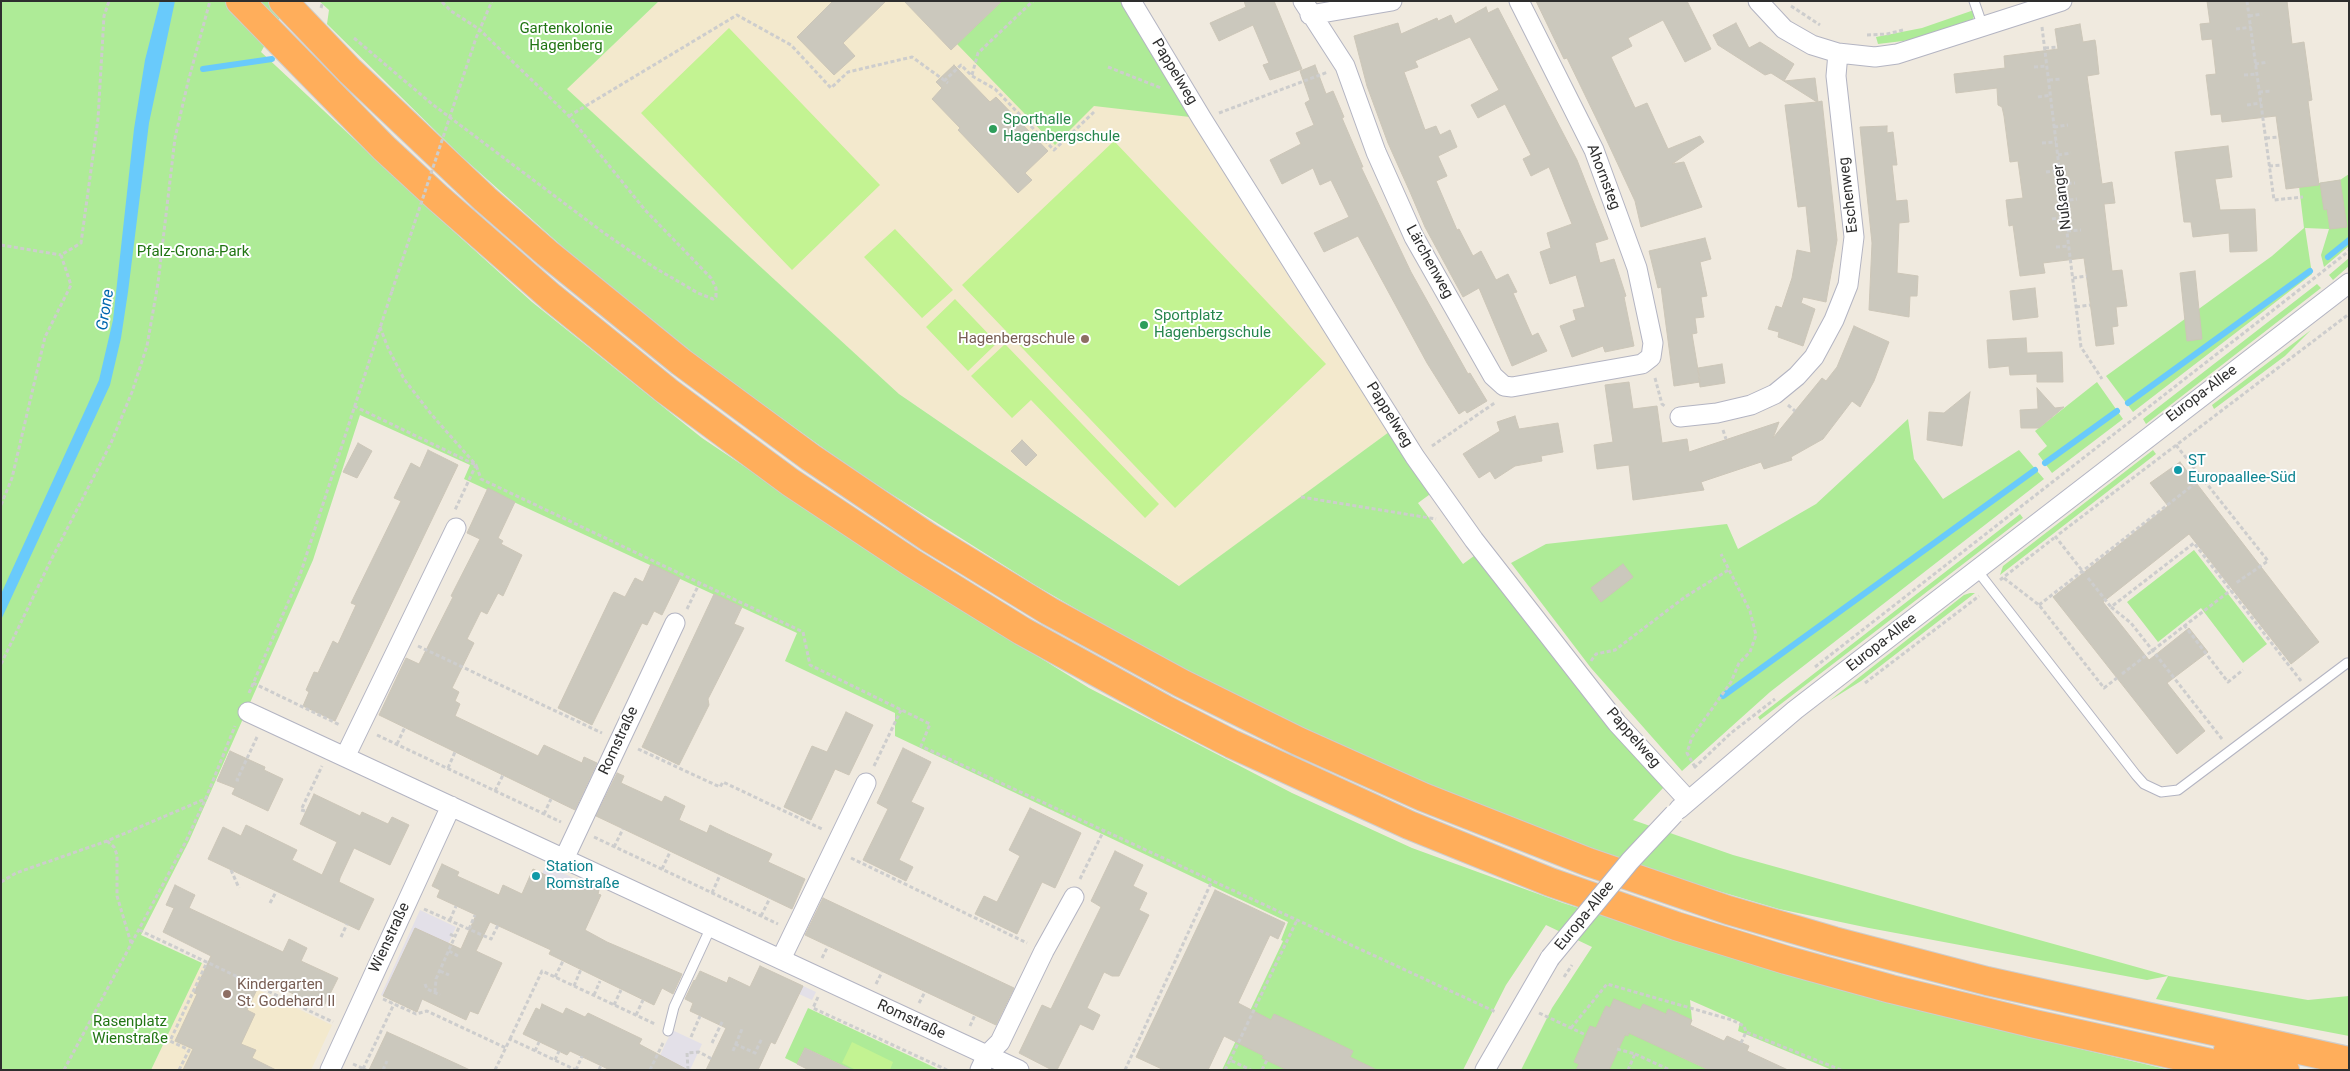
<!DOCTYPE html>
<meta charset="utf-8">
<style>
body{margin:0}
#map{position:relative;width:2350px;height:1071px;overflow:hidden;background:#f0eadf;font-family:Roboto,sans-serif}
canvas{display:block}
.frame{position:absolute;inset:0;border:2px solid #2e2e2e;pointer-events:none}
</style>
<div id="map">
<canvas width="2350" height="1071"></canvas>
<div class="frame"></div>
</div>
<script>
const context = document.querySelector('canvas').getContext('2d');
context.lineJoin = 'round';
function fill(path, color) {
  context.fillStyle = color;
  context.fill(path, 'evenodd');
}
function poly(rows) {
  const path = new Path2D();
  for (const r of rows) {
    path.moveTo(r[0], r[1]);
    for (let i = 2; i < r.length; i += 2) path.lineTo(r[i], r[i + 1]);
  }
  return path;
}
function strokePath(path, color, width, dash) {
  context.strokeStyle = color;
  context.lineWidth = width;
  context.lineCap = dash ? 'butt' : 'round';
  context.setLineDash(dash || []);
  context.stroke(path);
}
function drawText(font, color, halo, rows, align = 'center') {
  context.font = font + ' Roboto,sans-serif';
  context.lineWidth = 4;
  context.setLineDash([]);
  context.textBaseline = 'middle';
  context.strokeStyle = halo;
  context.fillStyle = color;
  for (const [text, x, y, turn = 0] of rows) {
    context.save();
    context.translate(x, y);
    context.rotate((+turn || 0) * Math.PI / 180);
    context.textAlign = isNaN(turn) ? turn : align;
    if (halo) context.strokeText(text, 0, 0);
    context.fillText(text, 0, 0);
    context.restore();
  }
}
const industrial = poly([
 [546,865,599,890,596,898,599,900,591,917,572,908,537,885],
 [420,910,456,927,417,1012,381,995],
 [760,966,816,992,812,1000,756,974],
 [672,1030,702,1044,690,1070,653,1070]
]);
const education = poly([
 [659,1,1122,1,1190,117,1294,285,1389,432,1180,586,899,394,566,89],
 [202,963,332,1025,311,1070,151,1070]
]);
const green = poly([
 [1,1,289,1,261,52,431,211,532,302,702,438,906,575,1089,688,1292,793,1412,848,1563,903,1752,963,1979,1025,2170,1070,1832,1070,1738,1031,1740,1022,1690,1000,1692,1020,1677,1055,1709,1070,1521,1070,1552,1008,1592,947,1546,925,1506,985,1463,1070,1222,1070,1283,941,1281,940,1288,922,895,736,895,713,785,661,797,633,464,479,470,465,360,415,313,560,189,841,141,935,202,963,151,1070,1,1070],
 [319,1,659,1,567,89,899,394,1179,586,1389,432,1433,492,1418,503,1463,564,1478,553,1619,739,1664,787,1633,820,1733,855,2169,976,2308,1000,2349,996,2349,1036,2156,999,2168,976,2147,980,1869,928,1779,909,1661,874,1596,851,1404,774,1287,720,1145,649,1035,585,855,471,694,355,584,266,460,155,327,24,329,10],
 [1002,1,1122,1,1190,117,1094,106,1055,145,957,44],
 [1974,10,1975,14,1972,21,1919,39,1878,44,1876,37,1922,28],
 [2349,174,2349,246,2324,267,2321,255,2329,229,2305,228,2312,274,2133,412,2106,376,2272,256,2304,228,2299,186,2340,180],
 [2349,258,2349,266,2333,280,2329,275],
 [2317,284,2321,288,2146,424,2143,419],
 [2311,330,2285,356,2214,409,2212,405],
 [2097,382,2123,419,2052,473,2038,454,2047,446,2035,431],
 [1908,419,1914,459,1943,499,2019,450,2044,479,1770,692,1682,771,1591,668,1511,563,1546,544,1727,524,1738,549,1816,504],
 [2153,450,2156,454,2000,575,2003,566],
 [2020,514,2023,518,1760,720,1758,717],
 [2194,550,2267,644,2243,663,2201,608,2158,642,2127,602],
 [1970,593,1975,593,1861,681,1829,701,1964,595],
 [808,1008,940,1070,852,1070,805,1048,797,1064,785,1058]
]);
const pitch = poly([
 [729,28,880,185,792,270,641,113],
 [1114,141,1326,364,1175,508,962,285],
 [895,229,953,290,922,318,864,257],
 [955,299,997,343,968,371,926,327],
 [1005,344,1159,504,1145,518,1031,400,1012,418,971,376],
 [852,1042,893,1062,890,1070,856,1070,842,1063]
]);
const water = poly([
 [160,1,175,1,149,123,128,292,121,338,110,385,1,620,1,594,99,380,113,320,134,129,145,60]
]);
const stream = poly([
 [203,69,272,59],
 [2328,257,2349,240],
 [2128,403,2310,271],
 [2045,463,2117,411],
 [1723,696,2035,470]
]);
const building = poly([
 [833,1,886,1,843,43,855,56,834,75,797,37,833,1],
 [904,1,1002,1,951,50,904,1],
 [1244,1,1274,1,1302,69,1270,80,1263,65,1269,63,1253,25,1219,41,1210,23,1246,7,1244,1],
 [1536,1,1687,1,1711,49,1685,62,1663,20,1628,38,1632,46,1611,57,1635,108,1647,103,1668,149,1700,136,1704,142,1672,164,1684,162,1702,207,1641,227,1635,201,1601,128,1567,58,1564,59,1536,1],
 [2207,1,2287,1,2292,44,2304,42,2312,100,2308,101,2319,185,2286,189,2276,116,2222,122,2221,114,2211,115,2206,75,2216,74,2212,39,2202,40,2200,24,2210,23,2207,1],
 [1486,7,1488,13,1498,8,1577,160,1608,239,1595,243,1600,263,1614,259,1626,296,1624,297,1634,346,1605,352,1603,346,1572,357,1560,326,1576,320,1573,310,1585,307,1576,275,1550,284,1540,252,1551,248,1547,233,1572,224,1549,167,1531,176,1523,159,1531,155,1505,104,1478,118,1471,105,1499,90,1470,37,1415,61,1418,67,1404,72,1425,130,1436,126,1440,135,1450,130,1457,147,1438,156,1447,176,1436,181,1457,230,1459,229,1473,256,1481,251,1496,280,1508,274,1517,292,1513,293,1532,336,1538,333,1547,351,1512,366,1479,288,1463,297,1425,227,1410,192,1388,143,1367,86,1354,36,1398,23,1401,34,1437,18,1438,21,1451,15,1455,24,1486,7],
 [1736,23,1749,48,1760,42,1794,64,1784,81,1815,78,1818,102,1822,101,1837,240,1826,302,1803,297,1801,303,1815,309,1803,346,1778,337,1779,332,1768,329,1776,306,1782,308,1792,278,1797,250,1811,253,1806,206,1798,207,1785,105,1817,102,1771,73,1765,75,1718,45,1713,35,1736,23],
 [2080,24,2083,42,2095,40,2096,46,2099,74,2087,76,2102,184,2112,182,2115,203,2104,204,2112,271,2122,270,2127,306,2116,307,2118,326,2112,327,2114,344,2096,346,2084,258,2043,263,2045,273,2020,276,2013,225,2009,226,2006,200,2023,198,2018,161,2010,162,2004,116,2002,107,1998,105,1997,88,1956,93,1954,74,2005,68,2004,56,2058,49,2055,29,2080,24],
 [954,65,990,102,996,97,1048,151,1025,173,1032,180,1018,193,958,130,960,128,932,99,942,88,936,82,954,65],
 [1315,65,1326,94,1333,91,1344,117,1342,118,1363,167,1361,167,1411,272,1468,374,1470,373,1487,401,1467,413,1465,410,1459,414,1427,363,1358,236,1324,252,1314,233,1349,217,1331,180,1320,185,1313,168,1282,184,1270,160,1301,144,1296,133,1314,125,1305,103,1310,100,1300,71,1315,65],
 [1887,126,1887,133,1893,132,1897,165,1892,165,1896,201,1907,200,1909,222,1899,223,1897,273,1918,276,1917,296,1910,296,1909,317,1869,310,1872,243,1860,127,1887,126],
 [2228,146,2232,177,2215,179,2220,210,2255,209,2257,251,2230,252,2229,233,2193,237,2191,222,2184,222,2175,152,2228,146],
 [2340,180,2347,227,2330,229,2327,209,2324,210,2320,183,2340,180],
 [1705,238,1711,259,1700,262,1707,296,1701,297,1704,317,1695,318,1697,333,1692,334,1700,382,1674,386,1661,287,1658,288,1649,251,1705,238],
 [2195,271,2202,339,2187,341,2180,273,2195,271],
 [2035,288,2038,317,2013,320,2010,291,2035,288],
 [1854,326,1889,342,1874,381,1860,407,1852,401,1823,439,1791,457,1792,460,1764,469,1761,462,1701,482,1704,490,1633,500,1629,465,1597,469,1594,445,1613,442,1605,385,1629,382,1633,409,1657,406,1662,443,1687,439,1689,452,1779,422,1773,438,1822,378,1826,381,1837,367,1854,326],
 [2026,338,2027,353,2062,352,2063,382,2037,382,2037,374,2010,375,2009,366,1989,368,1987,340,2026,338],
 [1722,364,1725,383,1700,387,1698,368,1722,364],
 [2037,388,2055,408,2064,407,2039,428,2021,428,2020,410,2038,409,2037,388],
 [1970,392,1962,446,1927,440,1929,412,1944,413,1970,392],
 [1515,416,1519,429,1558,423,1563,452,1541,456,1542,461,1515,466,1495,479,1490,471,1479,478,1463,454,1500,431,1497,422,1515,416],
 [1022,440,1037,455,1026,466,1011,451,1022,440],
 [358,443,372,451,357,478,343,472,358,443],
 [428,450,458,465,335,721,303,706,309,692,306,690,314,672,318,673,333,641,338,644,356,605,351,603,401,501,394,498,411,463,420,468,428,450],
 [2180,462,2319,642,2291,664,2189,534,2103,602,2149,660,2189,628,2208,652,2167,683,2205,731,2177,754,2053,597,2168,506,2150,483,2180,462],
 [488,488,515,502,498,538,503,541,501,544,522,555,503,596,498,593,487,614,481,611,467,639,474,643,452,688,459,692,455,701,460,704,455,716,538,756,544,745,582,763,584,757,597,763,575,810,379,715,406,658,419,664,453,597,451,596,480,539,467,533,488,488],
 [651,564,680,578,662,615,654,611,647,625,642,623,592,725,558,708,612,595,614,592,625,597,635,578,643,582,651,564],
 [1623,564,1633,577,1601,602,1591,588,1623,564],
 [714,594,742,607,734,624,744,628,708,699,709,705,679,765,642,747,714,594],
 [846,712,873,725,849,775,835,769,811,820,784,807,812,746,827,752,846,712],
 [903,748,931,762,911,802,924,808,899,860,913,867,906,881,863,860,888,809,877,803,903,748],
 [230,751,265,767,264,770,283,779,268,811,232,794,235,788,217,781,230,751],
 [617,773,624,776,621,783,662,802,665,796,685,806,679,820,707,833,710,825,726,833,772,854,768,862,805,879,792,909,596,816,617,773],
 [314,794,360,816,362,812,388,824,392,817,409,825,390,865,354,848,340,878,339,882,374,899,359,930,208,859,223,827,241,836,246,825,297,850,292,860,322,875,337,842,300,824,314,794],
 [1030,808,1081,833,1055,888,1042,882,1017,934,975,914,984,896,997,902,1020,856,1009,850,1030,808],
 [1115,851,1143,865,1133,886,1147,893,1139,910,1149,915,1119,976,1112,976,1104,972,1087,1008,1100,1015,1093,1030,1080,1024,1057,1070,1052,1070,1019,1053,1042,1005,1051,1009,1101,907,1091,901,1115,851],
 [442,864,459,872,457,876,499,895,503,885,522,894,533,869,579,891,583,883,599,890,598,894,601,895,585,930,607,942,682,974,673,994,662,988,654,1005,549,954,551,950,490,922,476,951,502,963,478,1014,470,1011,466,1020,422,999,417,1012,383,996,415,928,461,949,476,915,437,897,440,890,432,886,442,864],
 [175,885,195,895,189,908,283,952,289,939,307,948,301,961,338,978,323,1008,262,979,247,1010,255,1014,241,1044,256,1050,252,1058,276,1070,183,1070,193,1049,175,1041,197,994,194,993,211,956,163,932,174,908,166,905,175,885],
 [1215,890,1285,923,1278,939,1270,935,1238,1003,1271,1020,1274,1014,1324,1037,1353,1051,1350,1057,1377,1070,1287,1070,1262,1058,1264,1056,1224,1036,1208,1070,1164,1070,1136,1057,1215,890],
 [823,898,1014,988,996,1025,805,935,823,898],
 [760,966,803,986,775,1044,771,1042,758,1070,706,1070,726,1028,690,1011,693,1003,685,999,694,980,695,981,700,971,727,983,729,977,750,987,760,966],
 [1614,999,1640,1010,1643,1004,1666,1014,1668,1009,1692,1020,1690,1025,1724,1041,1727,1036,1749,1046,1747,1051,1788,1070,1709,1070,1629,1033,1628,1036,1625,1035,1609,1070,1576,1070,1579,1064,1574,1062,1590,1026,1596,1028,1606,1006,1610,1008,1614,999],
 [542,1004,563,1014,566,1008,585,1017,588,1013,642,1039,639,1044,688,1070,610,1070,570,1051,567,1055,523,1034,536,1008,540,1010,542,1004],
 [387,1032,418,1046,470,1070,369,1070,387,1032],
 [805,1048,852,1070,809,1070,797,1064,805,1048]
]);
const path = poly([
 [2247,1,2274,200,2303,197],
 [1791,6,1820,25],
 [321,8,323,1],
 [2249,16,2262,14],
 [2042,27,2081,347,2102,379],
 [2236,29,2251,27],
 [1867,35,1887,34,1903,30],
 [354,38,432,104,604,233,655,268,698,293,713,299,716,297,716,288,711,278,645,210,569,116,479,29,451,11,441,1],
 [476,38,492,1],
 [2045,48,2058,47],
 [2255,64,2268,62],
 [1108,67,1161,88],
 [2034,67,2047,66],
 [972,75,978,53,1033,1],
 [2244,75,2257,74],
 [2049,80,2062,79],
 [944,81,961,65,972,76,995,89,1054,150,1094,112],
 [2259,92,2272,91],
 [2038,97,2051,95],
 [2247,105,2261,103],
 [1219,113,1328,72],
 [569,116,737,15,791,45,831,88,848,72,912,57,948,83],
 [2054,127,2068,125],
 [2266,138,2279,137],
 [2042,143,2056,142],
 [2058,155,2071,153],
 [2269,166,2282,165],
 [2046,172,2060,170],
 [2061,184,2075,183],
 [2063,201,2077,199],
 [2052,219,2065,217],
 [2067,231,2081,230],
 [1,245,61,255],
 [2056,247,2069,246],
 [2073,278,2087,276],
 [2076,307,2090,305],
 [380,327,388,348,404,379,431,414,476,465,455,510],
 [1655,378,1662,404,1666,407],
 [1788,405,1795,411],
 [354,406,476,465,481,479,803,632,810,665,930,724,921,746,1496,1012],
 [1723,430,1726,439],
 [2176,445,2268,561,2236,583],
 [1432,446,1496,402],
 [1301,497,1436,519],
 [1,505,12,478,45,337,71,285,61,255,81,243,98,119,104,16,109,1],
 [2059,534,2349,314],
 [2055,536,2084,573],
 [2004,578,2039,605,2104,688,2117,678],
 [2088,578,2111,607],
 [2000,580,2054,538],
 [2039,605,2202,478],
 [687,609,700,582],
 [2184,625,2228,682,2243,670],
 [418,646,602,733],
 [1591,661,1596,654,1615,650,1685,597,1730,569],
 [1,664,49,564,111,443,132,392,147,346,158,283,175,138,188,82,210,1],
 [1815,667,2349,251],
 [2122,674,2231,590],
 [253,683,340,725],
 [1865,683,1979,596],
 [249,693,300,575,392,291],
 [377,735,561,822],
 [2222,739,2131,623,2111,607,2194,543,2301,681],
 [397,744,405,727],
 [638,749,720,787,723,782,822,829],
 [874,766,901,710],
 [1695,767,1687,753,1692,737,1731,682,1739,663,1750,652,1756,635,1750,611,1721,554],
 [448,768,455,752],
 [1694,768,1731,733,1775,699],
 [239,780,237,780,257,737],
 [495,791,503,775],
 [305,811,301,810,322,766],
 [544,814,551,799],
 [594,837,778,924],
 [107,841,114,847,117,855,117,896,131,943],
 [614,847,623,829],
 [851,858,1027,943],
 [662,869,670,852],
 [231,870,239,888],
 [1080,879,1104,830],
 [1,882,16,873,107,841,205,799],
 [712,893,720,875],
 [270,903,276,892],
 [424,909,491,939,498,925],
 [761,916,770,898],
 [450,920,456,906],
 [469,929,475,915],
 [139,930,333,1022],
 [450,934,455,937],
 [341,937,347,924],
 [449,951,458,956],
 [822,958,828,946],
 [440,971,449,975],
 [555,977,563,961],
 [1564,977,1572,965],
 [425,984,427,989,440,995],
 [876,984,882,972],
 [574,986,581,969],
 [435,992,436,979,460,925],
 [594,995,600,981],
 [818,997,813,1008,947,1070],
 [383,999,416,1014,427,1011,506,1048],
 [919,1003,925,992],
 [614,1005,621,990],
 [1539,1013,1586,1035],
 [636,1015,643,1000],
 [970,1026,975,1015],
 [1571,1028,1607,984,1732,1020,1744,1026,1746,1032],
 [691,1037,700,1016],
 [510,1039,542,971,655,1024],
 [712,1043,723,1020],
 [1741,1043,1746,1032,1841,1070],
 [735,1044,755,1053,762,1038],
 [1617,1049,1635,1054,1628,1070],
 [535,1051,539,1042],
 [733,1051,742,1029],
 [1635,1054,1670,1070],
 [555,1060,559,1051],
 [1230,1060,1297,920],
 [353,1064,366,1070],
 [363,1069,394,1004],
 [64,1070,185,843,206,798,235,726],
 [179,1070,189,1050,170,1041,207,962],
 [383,1070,387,1061],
 [495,1070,510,1039,576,1070],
 [576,1070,582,1056],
 [599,1070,601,1065],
 [650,1070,663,1043],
 [688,1070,687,1053,699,1052,712,1059],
 [1125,1070,1212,881],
 [1225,1070,1230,1060,1251,1070],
 [1262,1070,1267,1060]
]);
const lane = poly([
 [1974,1,1983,27],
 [1976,569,2136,775,2144,784,2161,792,2178,790,2347,663],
 [668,1031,674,1007,711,927]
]);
const street = poly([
 [1131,1,1202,119,1415,457,1474,540,1617,723,1688,800],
 [1303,1,1345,66,1376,152,1414,237,1493,376,1504,386,1512,387,1642,364,1651,357,1653,343,1637,268,1594,150,1519,1],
 [1758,1,1784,29,1812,45,1838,53,1875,57,1897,54,2062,1],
 [1310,15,1392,1],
 [1680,417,1717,413,1751,405,1775,394,1797,376,1814,357,1834,320,1848,285,1854,237,1836,76,1838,53],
 [248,712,1019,1070],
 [345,757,456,528],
 [1679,809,1795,710,2349,283],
 [564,859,675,623],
 [781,959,866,783],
 [330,1070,451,806],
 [980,1070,987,1055,1000,1042,1044,951,1074,897],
 [1485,1070,1550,958]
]);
const highway = poly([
 [240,1,384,148,437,197,551,297,667,391,790,482,912,563,1022,631,1164,709,1232,744,1409,825,1550,882,1676,926,1786,960,1891,989,2035,1024,2242,1070],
 [283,1,350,71,485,199,547,253,681,362,810,457,928,537,1049,611,1181,683,1298,741,1423,797,1588,862,1728,910,1834,941,1987,981,2349,1061],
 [2228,1050,2285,1070]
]);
const pathBridge = poly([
 [392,291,476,38]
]);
const streetBridge = poly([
 [1550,958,1630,861,1674,814]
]);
const markers = [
 [993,129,5,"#2e9e5b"],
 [1144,325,5,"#2e9e5b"],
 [1085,339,5,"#8d6e63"],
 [2178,470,5,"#0f9aa8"],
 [536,876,5,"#0f9aa8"],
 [227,994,5,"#8d6e63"]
];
const parkNames = [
 ["Gartenkolonie",566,29],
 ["Hagenberg",566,46],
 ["Pfalz-Grona-Park",193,252],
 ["Rasenplatz",130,1022],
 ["Wienstraße",130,1039]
];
const streetNames = [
 ["Pappelweg",1174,72,59],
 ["Ahornsteg",1603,177,69],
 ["Eschenweg",1849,195,-97],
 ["Nußanger",2063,197,-97],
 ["Lärchenweg",1429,262,61],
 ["Europa-Allee",2202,394,-37],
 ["Pappelweg",1389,415,58],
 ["Europa-Allee",1882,643,-38],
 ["Pappelweg",1633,738,49],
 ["Romstraße",619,741,-65],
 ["Europa-Allee",1585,916,-51],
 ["Wienstraße",390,938,-65],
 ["Romstraße",911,1020,25]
];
const leisureNames = [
 ["Sporthalle",1003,120],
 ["Hagenbergschule",1003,137],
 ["Sportplatz",1154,316],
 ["Hagenbergschule",1154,333]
];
const educationNames = [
 ["Hagenbergschule",1075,339],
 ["Kindergarten",237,985,"left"],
 ["St. Godehard II",237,1002,"left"]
];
const cultureNames = [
 ["ST",2188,461],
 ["Europaallee-Süd",2188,478],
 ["Station",546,867],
 ["Romstraße",546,884]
];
const waterNames = [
 ["Grone",106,310,-81]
];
fill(industrial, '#e3e0e8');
fill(education, '#f3e9cd');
fill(green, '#aeeb97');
fill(pitch, '#c3f392');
fill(water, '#69cafb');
strokePath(stream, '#69cafb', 6);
fill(building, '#cbc8bd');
strokePath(building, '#ccc6b8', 1);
strokePath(lane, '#b3b4c2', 11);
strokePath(street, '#b3b4c2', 21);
strokePath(highway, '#cdcdcd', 30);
strokePath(path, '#cdcdcd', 3, [4, 2.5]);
strokePath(lane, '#fff', 9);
strokePath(street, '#fff', 19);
strokePath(highway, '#ffae5b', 28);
strokePath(streetBridge, '#b3b4c2', 21, []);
strokePath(pathBridge, '#cdcdcd', 3, [4, 2.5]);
strokePath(streetBridge, '#fff', 19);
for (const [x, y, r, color] of markers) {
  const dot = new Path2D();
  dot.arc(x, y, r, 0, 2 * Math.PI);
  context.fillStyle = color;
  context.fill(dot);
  strokePath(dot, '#fff', 2);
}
drawText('15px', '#217513', '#fff', parkNames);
drawText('15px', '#2e2e2e', '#fff', streetNames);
drawText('15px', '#27864d', '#fff', leisureNames, 'left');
drawText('15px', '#785e54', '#fff', educationNames, 'right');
drawText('15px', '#0d838f', '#fff', cultureNames, 'left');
drawText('italic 16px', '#0067af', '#fff', waterNames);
</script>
